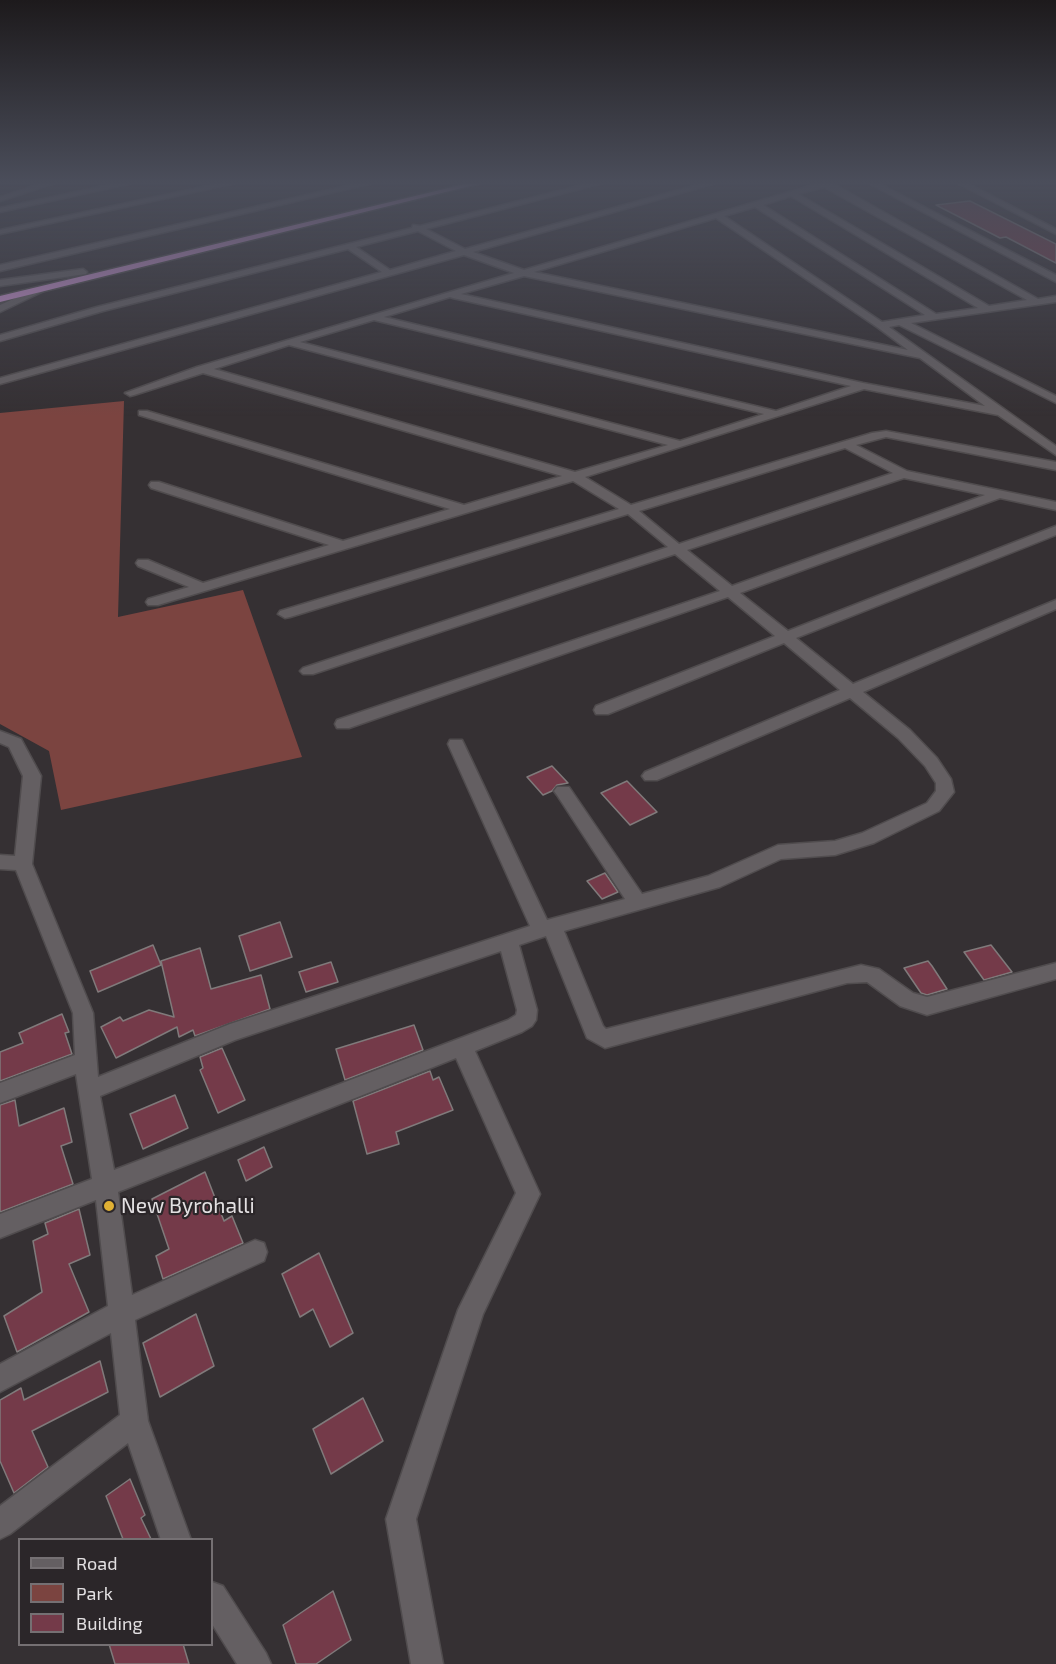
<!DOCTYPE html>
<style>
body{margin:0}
#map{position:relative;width:1056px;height:1664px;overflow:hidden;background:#353033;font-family:"Exo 2",sans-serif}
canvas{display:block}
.legend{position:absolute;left:18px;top:1538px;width:195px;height:108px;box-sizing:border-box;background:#2b2629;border:2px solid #757073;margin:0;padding:8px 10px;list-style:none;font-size:18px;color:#e3e0e2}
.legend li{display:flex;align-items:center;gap:12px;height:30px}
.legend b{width:30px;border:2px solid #757073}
</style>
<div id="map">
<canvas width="1056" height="1664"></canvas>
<ul class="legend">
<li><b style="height:8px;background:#645f62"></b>Road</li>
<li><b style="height:16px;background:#7b4440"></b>Park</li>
<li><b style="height:16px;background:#743a49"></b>Building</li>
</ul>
</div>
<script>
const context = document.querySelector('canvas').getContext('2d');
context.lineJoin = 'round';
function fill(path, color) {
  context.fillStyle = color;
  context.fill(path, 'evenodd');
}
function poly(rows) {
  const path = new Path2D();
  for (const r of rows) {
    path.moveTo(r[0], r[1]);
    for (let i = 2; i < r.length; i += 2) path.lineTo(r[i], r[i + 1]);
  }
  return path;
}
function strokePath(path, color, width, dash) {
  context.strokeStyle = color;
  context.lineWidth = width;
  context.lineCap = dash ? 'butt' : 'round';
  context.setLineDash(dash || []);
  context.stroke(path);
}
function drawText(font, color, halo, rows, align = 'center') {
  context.font = font + ' "Exo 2",sans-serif';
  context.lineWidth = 4.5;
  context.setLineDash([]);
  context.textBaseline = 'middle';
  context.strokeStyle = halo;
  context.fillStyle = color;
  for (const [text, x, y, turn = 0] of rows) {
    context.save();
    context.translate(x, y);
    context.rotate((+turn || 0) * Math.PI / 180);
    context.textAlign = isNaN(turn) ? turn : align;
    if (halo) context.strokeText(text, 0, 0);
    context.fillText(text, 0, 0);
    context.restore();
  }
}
const green = poly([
 [124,401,118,617,243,590,302,757,61,810,49,751,0,724,0,413]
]);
const building = poly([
 [970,201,1056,244,1056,263,1006,237,1000,238,936,205,970,201],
 [552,766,568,783,557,785,552,791,543,795,527,777,552,766],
 [627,781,657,812,630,825,601,793,627,781],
 [605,873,618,892,602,899,587,881,605,873],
 [280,922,292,957,250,971,239,936,280,922],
 [153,945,161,965,98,992,90,971,153,945],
 [991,945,1012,972,984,980,964,952,991,945],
 [200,948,211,989,261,975,270,1009,195,1036,193,1030,179,1037,177,1027,116,1058,101,1027,120,1017,123,1021,149,1010,174,1017,161,961,200,948],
 [928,961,932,966,947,989,927,995,921,993,904,968,928,961],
 [331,962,338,982,306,992,299,972,331,962],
 [62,1014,69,1032,65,1033,72,1054,0,1081,0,1052,23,1043,19,1033,62,1014],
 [414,1025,423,1050,345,1080,336,1049,414,1025],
 [222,1048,245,1100,218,1113,200,1070,203,1068,200,1057,222,1048],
 [430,1071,433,1080,439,1077,453,1110,396,1132,399,1144,367,1154,353,1101,430,1071],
 [175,1095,188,1128,143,1149,130,1114,175,1095],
 [15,1100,19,1126,64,1108,72,1142,61,1146,73,1184,0,1212,0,1105,15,1100],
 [264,1147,272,1167,246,1181,238,1160,264,1147],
 [205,1172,224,1221,232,1216,243,1243,163,1279,156,1256,169,1249,152,1199,205,1172],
 [79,1209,90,1255,69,1264,89,1312,17,1352,4,1316,42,1292,33,1241,48,1234,45,1223,79,1209],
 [319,1253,353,1333,330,1347,313,1309,300,1317,282,1274,319,1253],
 [196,1314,214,1366,160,1397,143,1343,196,1314],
 [100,1361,108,1392,32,1431,48,1467,14,1493,0,1461,0,1400,21,1388,24,1400,100,1361],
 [363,1398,383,1441,331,1474,313,1429,363,1398],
 [130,1479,145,1515,141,1518,151,1539,123,1539,106,1496,130,1479],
 [333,1591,351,1640,316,1664,296,1664,283,1625,333,1591],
 [109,1644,183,1644,189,1664,115,1664,109,1644]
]);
const minor = poly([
 [43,183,55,183,0,201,0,197,43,183],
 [118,183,133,183,0,212,0,208,118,183],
 [221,183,236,183,0,234,0,230,221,183],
 [359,183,373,183,0,271,0,265,359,183],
 [590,183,603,183,426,229,465,249,704,183,716,183,473,252,524,270,820,183,832,183,1038,299,1056,296,1056,302,911,323,1056,396,1056,403,899,325,889,327,1056,446,1056,455,998,415,864,389,585,477,631,505,872,433,886,431,1056,462,1056,470,886,437,856,445,907,471,1056,502,1056,510,1000,498,740,593,788,631,1056,526,1056,535,796,638,853,684,1056,600,1056,609,863,692,910,730,937,758,951,779,954,792,939,811,874,843,835,855,781,859,720,887,564,931,603,1026,606,1029,861,965,879,969,913,993,927,997,1056,963,1056,979,927,1015,900,1006,867,982,847,983,605,1048,587,1038,546,936,519,945,537,1010,536,1020,532,1026,522,1032,475,1051,540,1194,483,1314,416,1519,443,1664,411,1664,386,1519,458,1310,516,1193,456,1058,118,1192,132,1295,255,1240,264,1243,267,1252,264,1261,135,1320,148,1421,191,1540,161,1540,128,1443,10,1534,0,1539,0,1506,120,1415,111,1333,0,1392,0,1364,108,1306,96,1200,0,1238,0,1214,92,1179,76,1074,0,1103,0,1083,75,1055,73,1013,16,870,0,869,0,855,15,856,23,776,9,747,0,743,0,731,21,739,41,776,32,864,93,1013,98,1077,230,1024,530,926,448,744,450,740,462,740,464,744,547,920,625,899,557,795,554,791,557,787,569,787,642,894,708,876,778,845,835,841,862,833,927,803,936,791,936,783,925,766,898,738,850,698,657,780,645,780,642,776,645,772,840,690,784,643,608,714,596,714,594,710,596,706,775,636,728,597,349,728,337,728,335,724,337,720,720,591,675,554,313,674,303,674,300,671,303,668,668,547,628,514,290,617,285,618,278,614,280,611,619,509,573,481,158,605,148,605,146,602,148,599,189,587,138,566,136,563,138,560,148,560,203,583,329,545,151,488,149,485,151,482,159,482,343,541,450,509,139,415,139,411,147,411,464,505,562,476,203,373,134,395,130,396,125,393,197,367,514,273,464,255,0,384,0,378,382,272,348,249,103,311,0,341,0,335,97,307,412,228,413,225,420,226,590,183],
 [824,187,1027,300,989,306,798,194,824,187],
 [791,196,978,308,936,314,763,205,791,196],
 [755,207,925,315,882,322,724,216,755,207],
 [716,218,877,327,908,350,534,272,716,218],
 [418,231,456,251,390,270,356,247,418,231],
 [524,276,920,358,985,406,863,383,461,294,524,276],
 [450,297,453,298,851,386,776,411,384,317,450,297],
 [374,320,764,414,680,441,300,342,374,320],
 [289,345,668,445,575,472,214,369,289,345],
 [845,448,893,473,679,544,639,511,845,448],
 [904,478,985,495,732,586,687,550,904,478],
 [501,951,517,1010,516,1015,508,1020,114,1170,100,1096,235,1040,501,951],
 [868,183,878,183,1056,275,1056,282,868,183],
 [957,183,967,183,1056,229,1056,234,957,183],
 [83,269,87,272,86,274,0,286,0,280,83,269],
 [40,287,48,289,0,312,0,305,40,287],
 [212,1582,223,1586,266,1653,271,1664,237,1664,212,1624,212,1582]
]);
const highway = poly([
 [469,183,482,183,0,302,0,296,469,183]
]);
const markers = [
 [109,1206,6,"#e0b034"]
];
const nearPoinames = [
 ["New Byrohalli",121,1206]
];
fill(green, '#7b4440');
fill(building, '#743a49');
strokePath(building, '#807a7b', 1.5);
strokePath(minor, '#504c4e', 3);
strokePath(highway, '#504c4e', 3);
fill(minor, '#645f62');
fill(highway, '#c78fcc');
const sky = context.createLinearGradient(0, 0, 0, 416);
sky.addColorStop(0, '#1d1a1c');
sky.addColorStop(0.44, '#4b4e5b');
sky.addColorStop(1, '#4b4e5b00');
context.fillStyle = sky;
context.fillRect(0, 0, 1056, 416);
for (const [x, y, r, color] of markers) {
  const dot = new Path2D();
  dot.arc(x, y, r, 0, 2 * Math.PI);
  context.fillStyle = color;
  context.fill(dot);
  strokePath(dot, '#2b2629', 2);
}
drawText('21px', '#e3e0e2', '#2b2629', nearPoinames, 'left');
</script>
